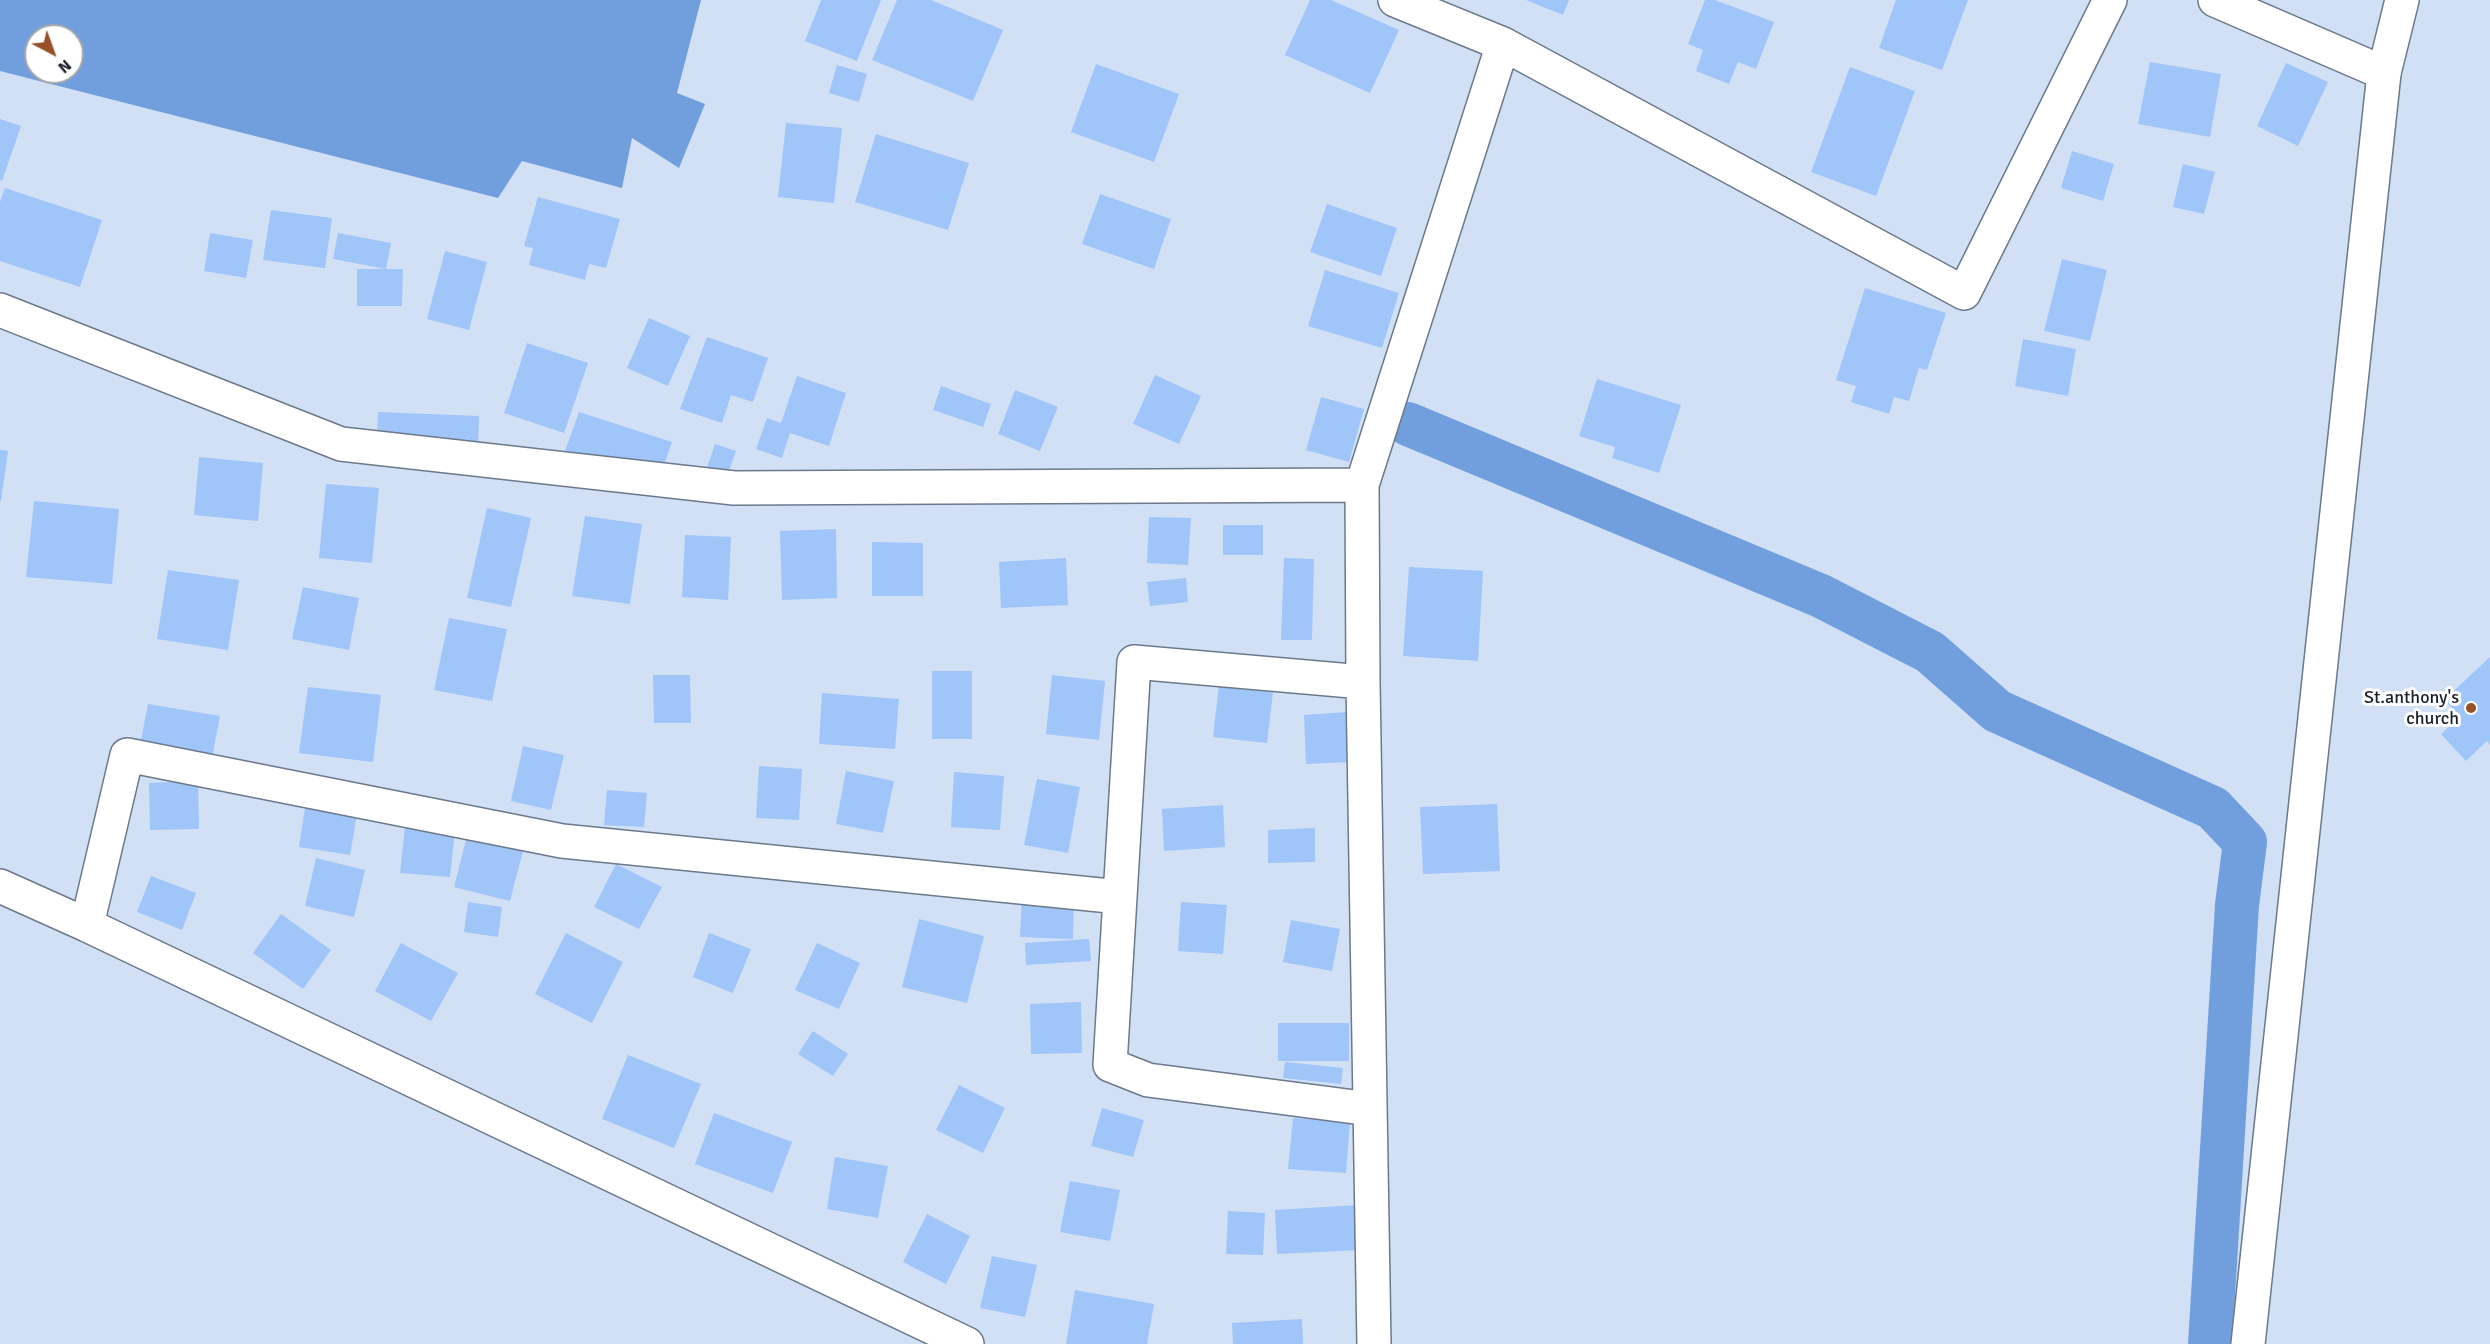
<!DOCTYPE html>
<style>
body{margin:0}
#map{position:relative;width:2490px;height:1344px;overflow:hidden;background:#d1e0f5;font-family:Signika,sans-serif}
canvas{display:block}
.north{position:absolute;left:24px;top:24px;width:60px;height:60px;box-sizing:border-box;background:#fff;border:2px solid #a4a6a9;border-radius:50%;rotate:139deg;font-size:16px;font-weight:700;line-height:24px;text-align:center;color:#1b2028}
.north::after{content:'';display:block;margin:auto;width:21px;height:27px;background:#97502a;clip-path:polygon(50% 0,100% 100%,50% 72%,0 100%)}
</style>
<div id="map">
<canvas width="2490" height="1344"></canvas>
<div class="north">N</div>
</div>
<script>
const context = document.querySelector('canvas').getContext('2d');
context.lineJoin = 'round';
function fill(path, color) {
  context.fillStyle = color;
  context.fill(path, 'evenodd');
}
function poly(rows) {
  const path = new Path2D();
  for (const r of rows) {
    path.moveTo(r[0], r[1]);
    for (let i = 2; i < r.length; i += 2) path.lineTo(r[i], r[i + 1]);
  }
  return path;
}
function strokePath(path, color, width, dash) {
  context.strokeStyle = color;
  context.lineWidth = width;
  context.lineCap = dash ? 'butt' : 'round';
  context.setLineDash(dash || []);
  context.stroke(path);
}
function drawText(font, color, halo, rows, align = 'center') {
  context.font = font + ' Signika,sans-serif';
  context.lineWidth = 6;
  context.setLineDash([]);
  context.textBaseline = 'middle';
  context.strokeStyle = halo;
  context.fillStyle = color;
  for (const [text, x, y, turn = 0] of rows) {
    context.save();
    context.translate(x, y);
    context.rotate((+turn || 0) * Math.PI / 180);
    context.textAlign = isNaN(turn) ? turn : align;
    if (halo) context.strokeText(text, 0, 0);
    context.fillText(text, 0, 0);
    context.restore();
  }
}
const water = poly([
 [0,0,701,0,677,93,705,104,679,168,632,138,622,188,522,161,498,198,0,71],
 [36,36,72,36,72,72,36,72]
]);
const canal = poly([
 [1408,424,1821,596,1930,652,1997,711,2213,808,2245,842,2237,905,2210,1344]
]);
const building = poly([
 [821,0,881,0,857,61,805,41],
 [897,0,931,0,1003,30,973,101,872,60],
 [1310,0,1331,0,1399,30,1370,93,1285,55],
 [1526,0,1569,0,1563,15],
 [1705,0,1715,0,1774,22,1756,69,1738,62,1729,84,1696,71,1703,50,1688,44],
 [1896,0,1968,0,1942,70,1879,48],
 [2150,62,2221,74,2210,137,2138,124],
 [2286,63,2328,82,2298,146,2257,126],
 [1096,64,1179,94,1154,162,1071,132],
 [837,65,867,74,859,102,829,93],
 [1850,67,1915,91,1876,196,1811,172],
 [0,119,21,126,2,181,0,180],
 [786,123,842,128,834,203,778,197],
 [876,134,969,163,948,230,855,202],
 [2072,151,2114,164,2103,201,2061,188],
 [2183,164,2215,172,2204,214,2173,207],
 [5,188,102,220,80,287,0,261,0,202],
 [1100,194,1171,219,1154,269,1082,244],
 [538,197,620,219,606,268,589,264,585,280,529,265,533,248,524,246],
 [1327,204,1397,228,1381,276,1310,252],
 [271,210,332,218,325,268,263,260],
 [210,233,253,240,246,278,204,271],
 [338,233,391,243,386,269,333,259],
 [445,251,487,262,469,330,427,319],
 [2062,259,2107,270,2090,341,2044,331],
 [357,269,403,269,402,306,357,306],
 [1325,270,1399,293,1382,348,1308,326],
 [1865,288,1946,313,1927,370,1919,368,1909,401,1894,397,1889,414,1851,402,1856,386,1836,380],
 [649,318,690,336,668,386,627,368],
 [707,337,768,358,753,402,731,395,722,423,680,409],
 [2023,339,2076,349,2068,396,2015,386],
 [527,343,588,363,564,433,504,413],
 [1155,375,1201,396,1179,444,1133,424],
 [797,376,846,393,829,446,790,433,782,458,756,449,767,418,781,423],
 [1597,379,1681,405,1659,473,1612,458,1615,447,1579,436],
 [941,386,991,404,983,427,933,410],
 [1015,390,1058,407,1040,451,998,434],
 [1321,397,1364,409,1349,462,1306,450],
 [378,412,479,416,478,447,377,443],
 [579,412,672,442,657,485,564,454],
 [715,444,736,451,721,493,701,485],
 [0,450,8,451,1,501,0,501],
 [199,457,263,463,258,521,194,515],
 [326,484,379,488,372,563,319,558],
 [34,501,119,509,112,584,26,577],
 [487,508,531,518,511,607,467,598],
 [585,516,642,524,630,604,572,596],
 [1149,517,1191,518,1188,565,1147,563],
 [1223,525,1263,525,1263,555,1223,555],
 [836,529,837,598,782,600,780,531],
 [685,535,731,537,728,600,682,597],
 [872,542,923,543,923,596,872,596],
 [1066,558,1068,605,1001,608,999,562],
 [1284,558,1314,559,1312,640,1281,640],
 [1409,567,1483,571,1478,661,1403,656],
 [168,570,239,580,228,650,157,639],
 [1186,578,1188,602,1150,606,1147,582],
 [303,587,359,598,349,650,292,639],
 [449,618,507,629,492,701,434,690],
 [2490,657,2490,745,2487,741,2466,761,2441,734,2460,716,2444,700],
 [932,671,972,671,972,739,932,739],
 [653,675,690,675,691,723,654,723],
 [1052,675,1105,681,1099,740,1046,734],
 [1219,685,1273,692,1267,743,1213,737],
 [308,687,381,695,373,762,299,753],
 [822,693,899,699,895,749,819,744],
 [148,704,220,716,212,758,140,745],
 [1347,712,1350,762,1306,764,1304,715],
 [523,746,564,755,551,810,511,801],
 [759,766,802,769,799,820,756,818],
 [846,771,894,781,883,833,836,824],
 [954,772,1004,776,1000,830,951,827],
 [1037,779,1080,787,1068,853,1024,845],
 [198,781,199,829,150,830,149,783],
 [607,790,647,793,644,827,604,825],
 [307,795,359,803,350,855,299,847],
 [1497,804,1500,871,1423,874,1420,807],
 [1223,805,1225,847,1164,851,1162,809],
 [405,826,455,830,450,877,400,873],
 [469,828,525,843,510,901,454,887],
 [1315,828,1315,862,1268,863,1268,830],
 [316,858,365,870,354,917,305,906],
 [616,864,662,887,639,929,594,907],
 [151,876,196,893,182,930,137,912],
 [1022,897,1074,899,1073,939,1020,937],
 [468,902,502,907,498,937,464,932],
 [1181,902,1227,905,1223,954,1178,951],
 [281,914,331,950,303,989,253,953],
 [919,919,984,936,967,1003,902,987],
 [1291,920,1340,929,1332,971,1283,962],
 [566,933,623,962,592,1023,535,994],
 [709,933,751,949,733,993,693,977],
 [1089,939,1091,961,1026,965,1025,943],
 [401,943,458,973,431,1021,375,991],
 [817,943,860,963,839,1009,795,990],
 [1081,1002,1082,1053,1031,1054,1030,1004],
 [1278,1023,1349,1023,1349,1061,1278,1061],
 [813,1031,848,1054,833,1076,798,1054],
 [628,1055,701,1084,674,1148,602,1119],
 [1285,1062,1343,1068,1341,1084,1283,1078],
 [959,1085,1005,1108,983,1153,936,1130],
 [1102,1108,1144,1120,1133,1157,1091,1146],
 [714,1113,792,1142,773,1193,695,1164],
 [1293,1118,1350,1122,1346,1173,1288,1169],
 [835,1157,888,1166,878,1218,827,1209],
 [1070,1181,1120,1190,1110,1241,1060,1232],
 [1358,1205,1361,1250,1277,1254,1275,1210],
 [1228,1211,1265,1213,1263,1255,1226,1254],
 [927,1214,970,1236,946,1284,903,1262],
 [992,1256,1037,1265,1025,1317,980,1308],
 [1075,1290,1154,1304,1147,1344,1066,1344],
 [1302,1319,1303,1344,1233,1344,1232,1323]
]);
const minor = poly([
 [1503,44,1964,293,2110,0],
 [2384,73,2402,0],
 [0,310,341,444,734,488,1362,485,1503,44,1395,0],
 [1363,682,1374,1344],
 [0,886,87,925,127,755,562,841,1120,897,1134,662,1363,682,1362,485],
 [1120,897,1110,1065,1148,1080,1370,1109],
 [87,925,967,1344]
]);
const tertiary = poly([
 [2215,0,2384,73,2248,1344]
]);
const markers = [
 [2471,708,6,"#97502a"]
];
const poiNames = [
 ["St.anthony's",2459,698],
 ["church",2459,719]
];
fill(water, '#719fde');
strokePath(canal, '#719fde', 44);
fill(building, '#9fc5f9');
strokePath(minor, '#6b798b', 36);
strokePath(tertiary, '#6b798b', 36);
strokePath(minor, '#fff', 33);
strokePath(tertiary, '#fff', 33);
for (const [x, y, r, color] of markers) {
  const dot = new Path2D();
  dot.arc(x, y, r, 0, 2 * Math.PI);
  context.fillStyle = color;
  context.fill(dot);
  strokePath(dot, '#fff', 2);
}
drawText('18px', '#1b2028', '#fff', poiNames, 'right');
</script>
